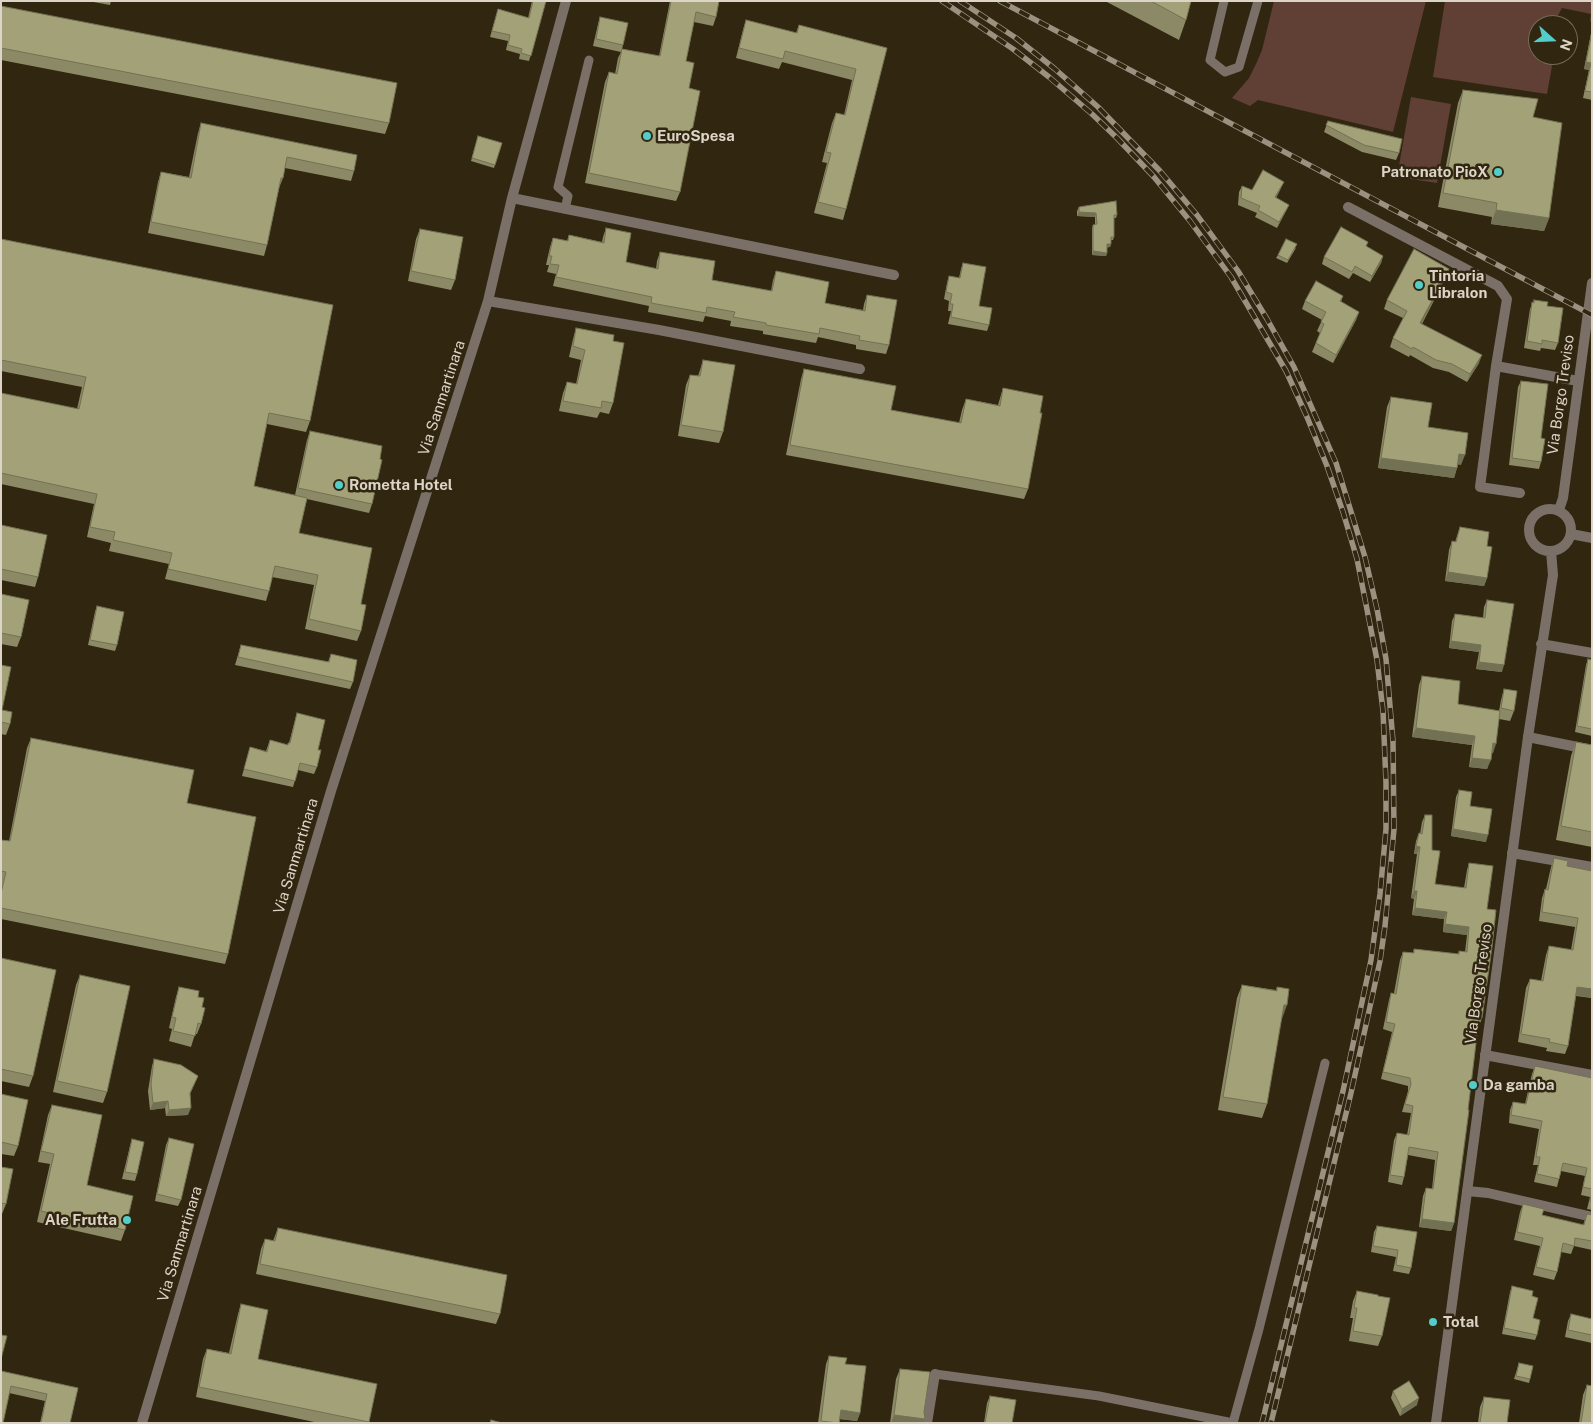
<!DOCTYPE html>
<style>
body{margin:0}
#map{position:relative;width:1593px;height:1424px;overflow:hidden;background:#312610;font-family:"Public Sans",sans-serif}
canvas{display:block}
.frame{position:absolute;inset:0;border:2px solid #dcd4c7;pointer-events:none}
.north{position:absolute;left:1528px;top:15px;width:50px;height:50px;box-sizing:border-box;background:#312610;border:1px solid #756c59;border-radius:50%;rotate:110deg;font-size:14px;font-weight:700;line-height:20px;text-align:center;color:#dcd4c7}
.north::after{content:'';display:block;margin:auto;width:18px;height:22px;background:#53cdc9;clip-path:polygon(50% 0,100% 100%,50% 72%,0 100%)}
</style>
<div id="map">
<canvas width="1593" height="1424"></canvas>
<div class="frame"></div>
<div class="north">N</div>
</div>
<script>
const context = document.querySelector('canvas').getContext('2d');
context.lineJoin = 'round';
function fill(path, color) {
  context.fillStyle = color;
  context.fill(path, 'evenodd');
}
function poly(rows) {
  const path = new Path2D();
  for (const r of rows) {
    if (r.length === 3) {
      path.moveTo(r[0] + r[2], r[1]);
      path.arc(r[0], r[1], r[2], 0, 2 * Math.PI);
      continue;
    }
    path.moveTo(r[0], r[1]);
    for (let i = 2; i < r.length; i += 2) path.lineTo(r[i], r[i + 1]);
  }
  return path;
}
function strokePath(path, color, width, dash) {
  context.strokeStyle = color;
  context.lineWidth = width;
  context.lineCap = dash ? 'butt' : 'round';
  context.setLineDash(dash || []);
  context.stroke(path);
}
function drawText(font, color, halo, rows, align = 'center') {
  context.font = font + ' "Public Sans",sans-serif';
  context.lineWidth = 5;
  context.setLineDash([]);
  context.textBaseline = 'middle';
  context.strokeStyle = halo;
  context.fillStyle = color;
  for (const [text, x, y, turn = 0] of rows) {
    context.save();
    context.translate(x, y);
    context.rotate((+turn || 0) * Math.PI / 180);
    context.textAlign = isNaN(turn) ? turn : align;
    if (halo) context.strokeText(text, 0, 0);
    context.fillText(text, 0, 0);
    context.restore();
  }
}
const green = poly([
 [1274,1,1426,1,1393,132,1258,100,1250,106,1232,98,1249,78,1256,64,1262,50],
 [1445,1,1592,1,1592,22,1590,21,1591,14,1562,8,1553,25,1538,25,1538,55,1554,55,1547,94,1433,77],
 [1411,97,1451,104,1437,183,1397,177]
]);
const service = poly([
 [1224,1,1210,60,1225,72,1239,67,1258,1],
 [565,209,568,196,558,187,589,60],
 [935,1374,1099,1396,1233,1423,1259,1329,1325,1063]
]);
const minor = poly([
 [512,198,894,275],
 [1348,207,1498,286,1507,299,1496,366,1578,381],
 [488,301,659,330,860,369],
 [1496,366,1480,487,1520,493],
 [1571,534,1592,538],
 [1541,644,1592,653],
 [1528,737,1592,750],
 [1512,853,1592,867],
 [1485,1055,1592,1075],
 [1467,1191,1488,1193,1592,1217],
 [142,1423,331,791,488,301,512,198,566,1],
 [927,1423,935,1374]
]);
const tertiary = poly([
 [1550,530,21],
 [1559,510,1563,498,1592,283],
 [1436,1423,1528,737,1553,575,1551,551]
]);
const rail = poly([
 [942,1,1013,49,1049,77,1092,114,1117,138,1154,177,1190,221,1231,277,1286,371,1307,417,1327,466,1343,512,1357,559,1377,660,1383,711,1386,783,1386,829,1380,894,1371,960,1343,1091,1262,1423],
 [960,1,1016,38,1055,69,1098,107,1160,171,1197,215,1238,271,1267,319,1294,367,1336,463,1365,557,1377,609,1386,659,1393,741,1394,829,1385,926,1380,961,1351,1093,1271,1423],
 [1000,1,1592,315]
]);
const wall = poly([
 [88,1,111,1,110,5],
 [532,1,546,1,529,61,519,59,520,54,506,50,508,41,490,37,498,9,528,18],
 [670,1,719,1,716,17,713,26,694,22,686,61,689,88,680,192,676,201,585,183,605,82,609,72,615,74,618,58,621,52,593,46,598,24,600,17,623,45,622,49,659,56],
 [1105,1,1191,1,1186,20,1179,40],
 [1,6,389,123,385,134,1,60],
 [746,20,796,33,799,25,887,48,846,209,843,220,814,213,827,163,822,162,832,123,836,113,844,115,852,80,782,62,779,69,736,58,743,30],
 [1592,28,1592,100,1583,98,1589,70,1584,69],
 [1463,90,1533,117,1549,218,1544,231,1491,224,1492,217,1438,207,1458,103],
 [1328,121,1399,153,1396,160,1362,152,1324,132],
 [201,123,354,171,351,181,285,168,283,178,279,188,267,245,264,256,148,233,158,182,161,172,189,177,198,133],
 [478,136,502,143,494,168,471,161],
 [1242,186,1252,190,1281,188,1276,198,1289,205,1286,211,1277,228,1255,217,1257,213,1238,205,1239,192],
 [1079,207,1117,215,1116,218,1114,218,1114,237,1113,240,1111,240,1111,244,1110,247,1107,247,1107,253,1106,256,1092,255,1092,229,1093,225,1095,225,1095,217,1077,216,1077,211],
 [606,228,626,262,656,269,657,261,660,252,712,280,771,291,773,280,776,271,825,303,863,310,864,304,867,295,889,345,886,354,856,349,856,345,818,337,816,343,763,334,763,331,730,326,731,321,705,316,703,322,648,312,649,306,553,286,556,274,547,272,549,265,546,265,550,247,553,238,567,241,569,235,602,242,603,237],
 [420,229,455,280,451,290,408,281,416,239],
 [1,239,310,421,306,432,267,424,254,486,295,495,307,440,310,431,380,459,372,504,369,513,307,499,299,533,361,604,361,631,357,641,305,629,314,585,272,577,269,591,266,601,165,579,169,564,109,551,111,543,87,537,94,504,1,484,1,393,77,409,82,387,1,371],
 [1368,242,1366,246,1383,256,1381,263,1370,282,1353,273,1349,279,1322,264,1324,257],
 [1296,248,1287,263,1276,258,1278,255],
 [963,263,979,306,989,325,987,331,948,324,951,311,948,311,949,301,944,299,947,283,949,276,959,278,961,269],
 [1449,269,1446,277,1422,324,1479,363,1467,382,1449,372,1433,368,1410,355,1409,357,1390,347,1393,338,1403,318,1384,309,1387,300],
 [1343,296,1341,302,1359,312,1356,320,1333,363,1312,352,1320,333,1317,331,1322,320,1302,309,1305,301],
 [1534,300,1547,306,1558,343,1555,350,1541,348,1540,351,1524,348,1530,309],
 [576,328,613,341,613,403,609,414,600,412,597,418,559,411,563,393,567,382,576,384,581,360,569,357,573,339],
 [703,360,723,432,719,443,678,436,686,385,690,375,698,376,700,370],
 [804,369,891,410,959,423,962,410,966,399,998,405,1003,388,1028,489,1024,499,786,455,801,379],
 [1521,381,1541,438,1541,462,1539,469,1509,465,1518,387],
 [1391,397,1428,427,1461,465,1458,464,1457,468,1454,478,1378,468,1387,407],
 [1,525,38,577,35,587,1,580],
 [1460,527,1487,546,1487,578,1484,586,1445,581,1449,550,1452,541,1455,542],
 [1,594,21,637,17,647,1,644],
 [1487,600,1502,672,1476,669,1479,652,1449,648,1452,621,1455,614,1483,618,1484,607],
 [97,606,117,645,115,651,88,645,95,612],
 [241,645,328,662,331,654,353,682,350,689,235,665],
 [1588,659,1592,660,1592,736,1575,732,1586,665],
 [1,665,2,710,10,724,6,735,1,734],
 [1422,676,1458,704,1499,711,1501,700,1504,689,1514,711,1510,721,1499,719,1493,753,1492,753,1487,769,1469,767,1472,745,1412,737,1419,685],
 [297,713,318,750,317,767,314,774,298,770,293,787,242,776,250,747,266,751,270,740,288,745,289,743,295,720],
 [31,738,187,803,228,954,225,964,1,919,1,840,9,841,27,748],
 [1576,742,1592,745,1592,847,1556,840,1571,756],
 [1459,790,1470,806,1486,842,1451,836,1456,797],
 [1425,815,1432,850,1435,884,1464,888,1467,870,1469,863,1487,909,1482,1018,1479,1026,1478,1026,1454,1223,1451,1231,1419,1227,1423,1196,1426,1188,1432,1189,1435,1160,1408,1155,1404,1177,1402,1185,1388,1182,1394,1140,1397,1133,1407,1135,1411,1113,1402,1112,1408,1091,1408,1086,1381,1079,1392,1032,1383,1029,1389,1000,1391,993,1394,993,1400,960,1403,952,1413,953,1414,949,1458,954,1459,951,1465,952,1467,935,1443,932,1444,919,1412,915,1414,899,1411,898,1417,854,1414,854,1416,841,1419,833,1420,834,1422,822],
 [1554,858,1567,866,1592,871,1592,998,1576,996,1568,1046,1565,1054,1546,1051,1547,1048,1518,1042,1526,988,1530,979,1541,981,1546,955,1549,946,1571,950,1575,927,1539,921,1542,898,1545,889,1546,889,1551,867],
 [1,958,33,1076,29,1087,1,1081],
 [80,975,107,1092,103,1103,53,1092,76,985],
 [1242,985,1276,990,1277,987,1267,1104,1262,1118,1218,1110,1237,998],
 [179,987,202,1007,201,1024,197,1034,195,1034,191,1047,169,1041,172,1029,169,1028,176,997],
 [154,1059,198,1076,190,1094,188,1115,166,1116,165,1108,150,1110,148,1091,152,1066],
 [1535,1066,1592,1078,1592,1210,1587,1209,1590,1197,1581,1195,1585,1176,1561,1171,1557,1187,1534,1182,1538,1165,1533,1165,1539,1129,1509,1123,1510,1110,1513,1102,1525,1104,1532,1074],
 [1,1094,18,1146,14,1156,1,1154],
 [52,1105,87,1185,125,1230,121,1241,37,1222,50,1164,38,1162,48,1115],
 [169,1138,181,1200,178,1206,155,1201,166,1145],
 [132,1139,137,1174,135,1181,122,1179,130,1146],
 [1,1167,6,1204,2,1214,1,1214],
 [1523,1204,1542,1215,1583,1225,1587,1214,1592,1215,1592,1250,1574,1246,1571,1254,1561,1252,1557,1272,1554,1280,1533,1275,1540,1246,1514,1240,1520,1212],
 [1377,1226,1417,1232,1411,1268,1409,1274,1393,1271,1396,1257,1371,1252,1374,1232],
 [278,1228,500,1314,496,1324,256,1274,261,1249,265,1239,273,1241],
 [1512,1286,1532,1296,1533,1318,1537,1335,1535,1340,1502,1334,1510,1292],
 [1357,1291,1382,1336,1378,1346,1349,1341,1353,1318,1350,1318,1353,1301],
 [241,1304,258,1359,377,1384,368,1423,319,1423,196,1397,203,1359,207,1349,229,1353,238,1314],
 [1571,1314,1592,1319,1592,1343,1565,1337,1568,1321],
 [829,1356,845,1364,860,1413,857,1421,840,1419,839,1423,818,1423,826,1364],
 [1519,1363,1530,1379,1529,1383,1514,1379],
 [900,1369,925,1419,924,1423,890,1423,896,1379],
 [1,1371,78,1388,70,1423,40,1423,45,1401,9,1393],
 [1587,1385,1592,1423,1579,1423,1583,1395],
 [1393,1391,1417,1405,1400,1416,1391,1398],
 [990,1396,1012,1423,984,1423,987,1403],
 [1484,1397,1507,1423,1478,1423,1480,1407]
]);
const shadedWall = poly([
 [1586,62,1591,63,1589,70,1584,69],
 [1284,182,1273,204,1275,197],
 [1289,205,1286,211,1277,228,1279,222],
 [1496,210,1549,218,1544,231,1491,224],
 [1079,212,1096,213,1095,217,1077,216],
 [1107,244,1111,244,1110,247,1106,248],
 [1093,251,1107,253,1106,256,1092,255],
 [1383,256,1381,263,1370,282,1372,276],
 [1449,269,1446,277,1417,332,1420,323],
 [1359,312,1356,320,1333,363,1336,355],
 [1482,355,1479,363,1467,382,1470,374],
 [1459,454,1465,455,1461,465,1456,464],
 [1381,458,1457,468,1454,478,1378,468],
 [1448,572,1487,578,1484,586,1445,581],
 [1451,641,1481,645,1479,652,1449,648],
 [1479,662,1504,665,1502,672,1476,669],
 [1416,728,1475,736,1472,745,1412,737],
 [1493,743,1496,744,1493,753,1489,753],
 [1472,758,1491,760,1487,769,1469,767],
 [1453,829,1488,835,1486,842,1451,836],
 [1416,846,1420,847,1417,854,1414,854],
 [1414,891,1417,891,1414,899,1411,898],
 [1415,908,1447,912,1444,919,1412,915],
 [1445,924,1469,927,1467,935,1443,932],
 [1577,987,1592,989,1592,998,1574,995],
 [1284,1005,1287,1005,1282,1019],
 [168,1101,165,1108,150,1110,153,1103],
 [191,1108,188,1115,166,1116,169,1110],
 [1422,1219,1454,1223,1451,1231,1419,1227],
 [1419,1398,1417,1405,1400,1416,1402,1409],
 [841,1410,860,1413,857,1421,838,1419],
 [894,1415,925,1419,924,1423,891,1423]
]);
const building = poly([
 [533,1,546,1,531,56,521,53,522,49,508,45,510,35,492,31,498,9,529,18,533,1],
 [671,1,719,1,716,17,696,12,686,61,694,63,689,88,700,91,680,192,589,173,609,72,617,74,622,49,660,56,671,1],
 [1151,1,1191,1,1186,20,1151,1],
 [1,6,397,83,389,123,1,48,1,6],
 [600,17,628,23,623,45,596,39,600,17],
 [746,20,797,33,799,25,887,48,846,209,818,202,831,153,826,152,836,113,845,115,856,69,785,51,783,59,739,48,746,20],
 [1592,32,1592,92,1585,91,1591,63,1586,62,1592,32],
 [1463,90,1538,99,1533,117,1562,123,1549,218,1496,210,1497,203,1443,193,1463,90],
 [1328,121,1402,139,1399,153,1364,145,1326,125,1328,121],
 [201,123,357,155,354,171,287,157,283,178,281,178,267,245,151,222,161,172,191,178,201,123],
 [478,136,502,143,495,165,472,158,478,136],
 [1263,170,1284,182,1275,197,1289,205,1279,222,1258,210,1260,206,1241,198,1242,186,1252,190,1263,170],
 [1116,201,1117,215,1114,215,1114,237,1111,237,1111,244,1107,244,1107,253,1093,251,1093,225,1097,224,1096,213,1079,212,1079,207,1116,201],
 [1341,227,1368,242,1366,246,1383,256,1372,276,1355,266,1352,272,1324,257,1341,227],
 [606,228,631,233,626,262,658,269,660,252,715,261,712,280,772,291,776,271,829,282,825,303,865,311,867,295,897,300,889,345,859,340,860,336,820,328,819,334,766,325,766,323,733,317,735,312,707,307,706,313,651,303,652,297,556,277,559,265,550,264,552,256,549,256,553,238,568,241,569,235,604,243,606,228],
 [420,229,463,237,455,280,411,271,420,229],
 [1,239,333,305,310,421,269,413,254,486,307,498,299,533,372,548,361,604,366,605,361,631,309,619,318,575,275,566,269,591,168,569,172,553,113,540,115,532,90,527,97,494,1,473,1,393,79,409,86,377,1,360,1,239],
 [1286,239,1297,244,1288,260,1278,255,1286,239],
 [1414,249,1449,269,1420,323,1482,355,1470,374,1452,364,1436,360,1413,347,1412,349,1393,338,1407,311,1387,300,1414,249],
 [963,263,986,267,979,306,992,308,989,325,951,317,953,304,950,304,952,294,946,292,949,276,960,278,963,263],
 [1316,281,1343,296,1340,301,1359,312,1336,355,1316,343,1324,324,1321,322,1326,312,1305,301,1316,281],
 [1534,300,1548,302,1547,306,1563,308,1558,343,1542,340,1542,344,1527,341,1532,302,1534,303,1534,300],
 [576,328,614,335,613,341,624,343,613,403,602,401,601,408,563,401,567,382,577,384,585,350,573,346,576,328],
 [703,360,735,365,723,432,681,425,690,375,700,376,703,360],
 [804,369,896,386,891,410,961,423,966,399,1000,406,1003,388,1043,396,1040,413,1042,413,1028,489,790,445,804,369],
 [1521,381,1548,384,1541,438,1545,439,1541,462,1512,458,1521,381],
 [1391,397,1432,403,1428,427,1468,433,1465,455,1459,454,1457,468,1381,458,1391,397],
 [310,431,382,446,380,459,382,460,372,504,298,488,310,431],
 [1,525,47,535,38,577,1,569,1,525],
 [1460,527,1489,532,1487,546,1492,547,1487,578,1448,572,1452,541,1456,542,1460,527],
 [1,594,29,600,21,637,1,633,1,594],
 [1487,600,1514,604,1504,665,1479,662,1481,645,1451,641,1455,614,1485,618,1487,600],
 [97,606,124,612,117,645,90,640,97,606],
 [241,645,329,662,331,654,357,660,353,682,238,657,241,645],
 [1588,659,1592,660,1592,729,1577,726,1588,659],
 [1,665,11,667,2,710,12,712,10,724,1,722,1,665],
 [1422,676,1460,681,1458,704,1500,711,1496,744,1493,743,1491,760,1472,758,1475,736,1416,728,1422,676],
 [1504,689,1517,691,1514,711,1501,708,1504,689],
 [297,713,325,720,318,750,321,750,317,767,300,763,295,781,244,769,250,747,267,752,270,740,288,745,288,743,290,743,297,713],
 [31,738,194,770,187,803,256,817,228,954,1,908,1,893,6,872,1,871,1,840,10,841,31,738],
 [1576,742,1592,745,1592,832,1561,826,1576,742],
 [1459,790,1472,792,1470,806,1492,809,1488,835,1453,829,1459,790],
 [1425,815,1432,815,1432,850,1440,851,1435,884,1466,888,1469,863,1493,866,1487,909,1496,910,1492,947,1482,1018,1479,1018,1468,1110,1469,1110,1454,1223,1422,1219,1426,1188,1433,1189,1438,1152,1409,1147,1404,1177,1390,1175,1397,1133,1409,1135,1413,1106,1405,1104,1411,1084,1410,1078,1383,1072,1395,1024,1386,1022,1391,993,1396,994,1403,952,1414,953,1414,949,1459,954,1459,951,1467,952,1469,927,1445,924,1447,912,1415,908,1417,891,1414,891,1420,847,1416,846,1419,833,1422,834,1425,815],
 [1554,858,1568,861,1567,866,1592,871,1592,989,1577,987,1568,1046,1549,1042,1550,1039,1521,1034,1530,979,1543,981,1549,946,1573,950,1578,918,1542,912,1545,889,1548,890,1554,858],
 [1,958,56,970,33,1076,1,1069,1,958],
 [80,975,130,986,107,1092,57,1081,80,975],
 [1242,985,1277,991,1277,987,1289,989,1287,1005,1284,1005,1267,1104,1223,1097,1242,985],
 [179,987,199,991,198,997,204,998,202,1007,205,1008,201,1024,198,1023,195,1036,173,1031,176,1018,172,1017,179,987],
 [154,1059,181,1065,198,1076,190,1093,191,1108,169,1110,168,1101,153,1103,151,1084,154,1059],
 [1535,1066,1592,1078,1592,1189,1583,1187,1587,1168,1563,1163,1559,1179,1537,1174,1540,1157,1536,1157,1542,1121,1511,1115,1513,1102,1526,1104,1535,1066],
 [1,1094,28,1100,18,1146,1,1142,1,1094],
 [52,1105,102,1115,87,1185,133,1196,125,1230,41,1211,54,1154,41,1151,52,1105],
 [169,1138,194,1144,181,1200,157,1194,169,1138],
 [132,1139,144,1142,137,1174,125,1172,132,1139],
 [1,1167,13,1169,6,1204,1,1203,1,1167],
 [1592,1193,1592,1201,1590,1201,1592,1193],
 [1523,1204,1544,1209,1542,1215,1584,1225,1587,1214,1592,1215,1592,1241,1575,1238,1574,1246,1563,1243,1557,1272,1536,1267,1543,1238,1517,1232,1523,1204],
 [1377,1226,1417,1232,1411,1268,1396,1265,1398,1250,1373,1246,1377,1226],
 [278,1228,507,1275,500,1314,260,1264,265,1239,275,1241,278,1228],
 [1512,1286,1533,1291,1532,1296,1538,1298,1533,1318,1540,1320,1537,1335,1504,1328,1512,1286],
 [1357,1291,1378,1295,1378,1296,1390,1298,1382,1336,1353,1331,1357,1308,1354,1308,1357,1291],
 [241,1304,268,1310,258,1359,377,1384,369,1422,199,1387,207,1349,231,1354,241,1304],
 [1571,1314,1592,1319,1592,1335,1568,1330,1571,1314],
 [1,1335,7,1336,1,1359,1,1335],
 [829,1356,847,1358,845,1364,866,1366,860,1413,841,1410,839,1423,821,1421,829,1356],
 [1519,1363,1533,1366,1530,1379,1516,1376,1519,1363],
 [900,1369,930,1372,924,1412,925,1419,894,1415,900,1369],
 [1,1371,78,1388,70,1423,41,1423,47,1394,11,1386,3,1423,1,1423,1,1371],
 [1409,1381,1419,1398,1402,1409,1393,1391,1409,1381],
 [1587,1385,1592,1386,1592,1423,1581,1423,1587,1385],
 [990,1396,1016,1400,1012,1423,985,1423,990,1396],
 [1484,1397,1510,1400,1507,1423,1480,1423,1484,1397],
 [491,1420,502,1423,490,1423,491,1420]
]);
const markers = [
 [647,136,5,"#53cdc9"],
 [1498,172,5,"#53cdc9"],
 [1419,285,5,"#53cdc9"],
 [339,485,5,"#53cdc9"],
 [1473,1085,5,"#53cdc9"],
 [127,1220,5,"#53cdc9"],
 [1433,1322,5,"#53cdc9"]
];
const poiNames = [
 ["EuroSpesa",657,136],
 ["Patronato PioX",1488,172,"right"],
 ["Tintoria",1429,276],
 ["Libralon",1429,293],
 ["Rometta Hotel",349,485],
 ["Da gamba",1483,1085],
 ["Ale Frutta",117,1220,"right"],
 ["Total",1443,1322]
];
const streetNames = [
 ["Via Borgo Treviso",1561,395,-82],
 ["Via Sanmartinara",442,398,-72],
 ["Via Sanmartinara",296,856,-73],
 ["Via Borgo Treviso",1479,984,-82],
 ["Via Sanmartinara",180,1244,-73]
];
fill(green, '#603f35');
strokePath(service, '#7a7068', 9);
strokePath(minor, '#7a7068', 10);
strokePath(tertiary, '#7a7068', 10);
strokePath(rail, '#9a9180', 5.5);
strokePath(rail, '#312610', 4, [11]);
fill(wall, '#8c8a66');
fill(shadedWall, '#727153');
fill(building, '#a3a177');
strokePath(building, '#727153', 1);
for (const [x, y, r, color] of markers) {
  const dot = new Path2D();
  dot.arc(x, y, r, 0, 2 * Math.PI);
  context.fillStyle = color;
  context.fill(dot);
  strokePath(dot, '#312610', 2);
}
drawText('bold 15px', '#dcd4c7', '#312610', poiNames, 'left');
drawText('15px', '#dcd4c7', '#312610', streetNames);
</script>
